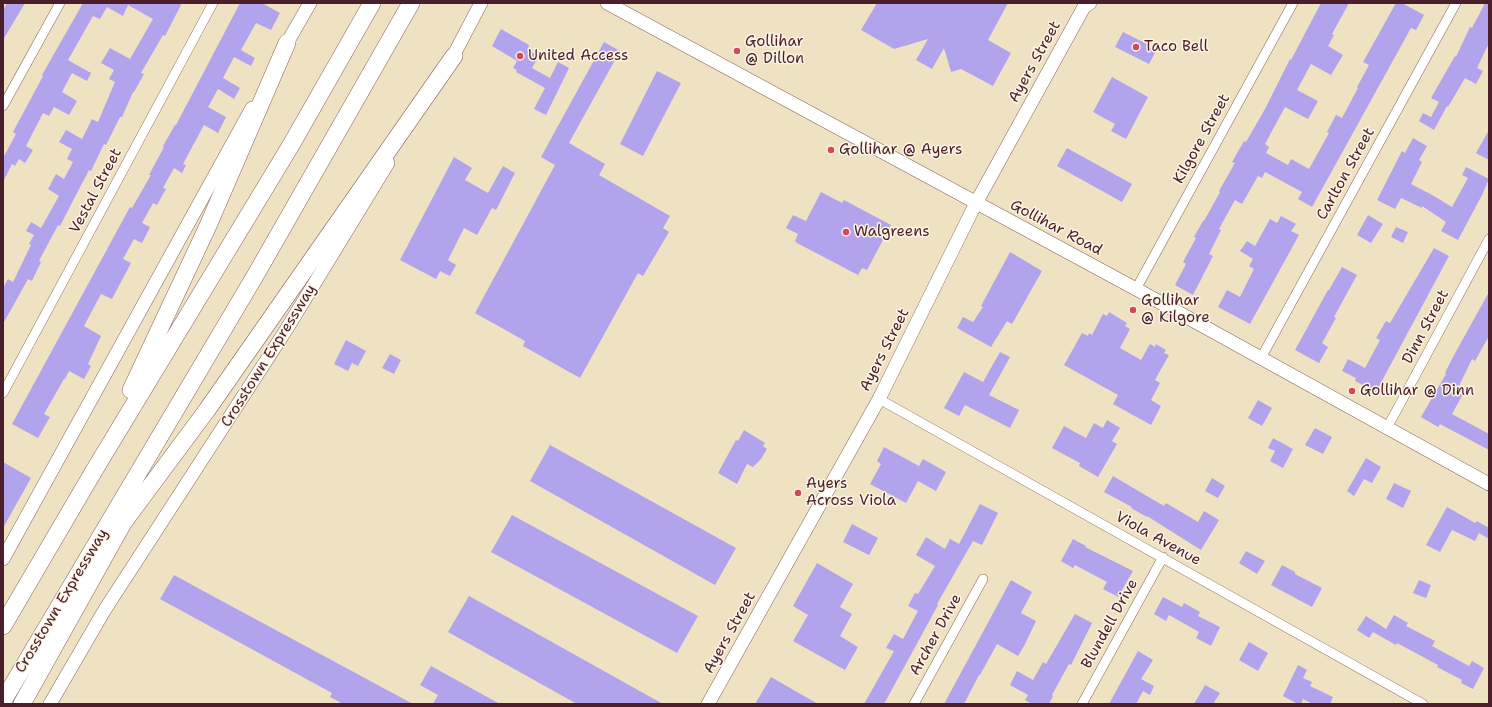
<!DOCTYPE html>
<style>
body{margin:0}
#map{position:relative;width:1492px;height:707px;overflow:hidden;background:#efe2c2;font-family:"Shantell Sans",sans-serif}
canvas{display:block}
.frame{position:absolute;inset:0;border:4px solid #4a1f2b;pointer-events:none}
</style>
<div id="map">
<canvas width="1492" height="707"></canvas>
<div class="frame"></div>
</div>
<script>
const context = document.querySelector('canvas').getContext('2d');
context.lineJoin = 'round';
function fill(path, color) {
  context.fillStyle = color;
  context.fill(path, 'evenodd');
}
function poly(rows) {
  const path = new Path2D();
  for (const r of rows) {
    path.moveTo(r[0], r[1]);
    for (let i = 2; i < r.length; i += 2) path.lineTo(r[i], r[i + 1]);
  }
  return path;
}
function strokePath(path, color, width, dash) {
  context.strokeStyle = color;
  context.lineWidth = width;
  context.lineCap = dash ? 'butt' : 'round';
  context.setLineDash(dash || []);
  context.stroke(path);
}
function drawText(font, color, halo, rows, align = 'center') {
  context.font = font + ' "Shantell Sans",sans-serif';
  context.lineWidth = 3;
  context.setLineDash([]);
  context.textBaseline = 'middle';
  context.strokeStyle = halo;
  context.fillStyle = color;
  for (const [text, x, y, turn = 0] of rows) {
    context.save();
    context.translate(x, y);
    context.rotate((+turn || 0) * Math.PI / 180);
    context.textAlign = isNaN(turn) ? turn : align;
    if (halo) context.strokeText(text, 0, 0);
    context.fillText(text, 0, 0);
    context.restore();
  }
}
const building = poly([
 [7,3,25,3,3,40,3,10],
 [83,3,182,3,165,36,163,35,141,73,144,74,134,92,133,92,122,117,120,117,106,145,104,144,91,171,89,170,60,226,58,225,39,261,41,262,32,281,28,279,3,324,3,288,8,279,13,282,31,245,29,244,34,235,26,231,31,222,41,228,59,196,48,189,56,174,64,179,73,162,67,159,72,149,59,142,66,130,82,139,92,119,98,122,115,82,109,79,114,70,101,63,110,48,130,59,153,19,128,5,123,16,107,7,100,19,93,16,68,60,91,73,87,81,72,73,62,92,77,101,69,115,54,107,49,116,43,113,26,146,33,150,25,163,19,159,15,166,12,164,3,182,3,158,16,134,13,132,43,76,42,75],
 [240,3,262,3,280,13,271,30,256,23,241,50,255,58,251,66,234,57,223,78,240,88,234,99,218,89,208,107,226,117,218,133,204,125,183,164,186,165,182,173,174,168,163,188,166,189,157,205,153,203,142,223,150,227,142,243,134,239,123,259,131,263,112,299,101,294,84,326,101,336,88,364,91,366,84,379,69,371,65,379,64,379,44,414,50,417,38,438,12,424,130,207,132,208,151,175,149,175,164,147,163,146,175,125,176,125],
 [877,3,1008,3,988,40,1011,53,993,86,961,69,951,72,944,48,932,69,916,60,928,39,894,49,861,30],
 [1321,3,1349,3,1332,34,1334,35,1328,46,1343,55,1331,75,1311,64,1297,90,1318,101,1308,119,1285,107,1265,144,1269,147,1266,153,1288,165,1291,159,1309,169,1329,133,1327,132,1336,115,1342,118,1358,88,1357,87,1369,65,1363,62,1396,3,1402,3,1424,15,1416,30,1411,28,1312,207,1298,199,1302,192,1265,172,1262,178,1258,176,1242,204,1235,200,1219,229,1221,230,1209,254,1213,256,1193,295,1175,285,1186,264,1183,262,1196,238,1194,237,1203,221,1204,221,1220,192,1219,191,1235,163,1232,162,1244,141,1246,142,1265,109,1290,59,1291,60],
 [1485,3,1489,3,1489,43,1477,68,1483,71,1476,84,1465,78,1448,107,1447,106,1434,130,1419,121,1423,113,1431,117,1439,102,1431,98,1455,56,1456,57,1470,27,1472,28],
 [501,29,529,45,528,50,539,56,532,68,550,78,558,62,569,68,546,115,534,109,545,88,516,72,517,70,513,68,517,61,492,46],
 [1123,32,1157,49,1149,64,1115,47],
 [604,42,620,51,569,143,605,164,599,175,670,216,663,228,669,232,643,276,638,273,580,378,523,346,525,341,475,313,555,165,541,157],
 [657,71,681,83,643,156,620,144],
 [1112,77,1148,97,1126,139,1111,131,1115,124,1093,112],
 [1489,130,1489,160,1476,153],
 [1413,138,1427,146,1419,160,1422,162,1411,184,1434,196,1452,207,1468,178,1462,175,1466,167,1489,179,1482,195,1458,240,1441,231,1446,222,1422,206,1422,208,1401,198,1395,209,1377,200,1402,151,1405,153],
 [1067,148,1132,184,1122,202,1057,166],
 [454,157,472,168,465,180,488,193,503,166,515,173,496,210,492,208,477,235,464,228,448,260,456,265,450,276,440,271,436,279,400,260],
 [821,192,842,203,844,200,891,225,867,270,862,268,858,275,797,243,795,241,798,234,786,228,793,215,806,221],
 [1368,215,1383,224,1371,243,1357,235],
 [1281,216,1296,224,1291,231,1299,235,1250,324,1218,307,1227,290,1240,297,1254,269,1249,266,1253,259,1240,251,1247,241,1255,246,1270,219,1277,223],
 [1396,227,1408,232,1403,243,1391,237],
 [1434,248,1449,256,1376,392,1355,381,1356,378,1342,371,1348,359,1365,368,1380,340,1376,338,1386,321,1390,323],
 [1010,252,1042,271,1012,324,1007,321,991,347,957,328,963,317,973,322,983,307,981,306],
 [1342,267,1357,275,1334,317,1336,318,1322,343,1328,347,1319,363,1295,350,1328,290,1329,290],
 [1489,292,1489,336,1475,361,1472,359,1457,390,1463,394,1452,414,1489,434,1489,450,1440,424,1438,427,1421,417,1446,374,1445,373,1453,357],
 [1109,312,1127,323,1125,326,1130,329,1120,348,1141,360,1150,344,1155,347,1156,344,1166,350,1164,353,1169,355,1155,380,1160,383,1151,400,1161,406,1151,425,1113,404,1118,395,1064,365,1082,333,1088,336,1089,333,1092,335,1103,314,1107,316],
 [346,340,366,351,358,366,352,363,348,371,334,364],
 [1000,352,1010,357,989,395,1019,410,1010,428,965,405,959,416,944,408,964,372,983,382],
 [390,354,401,360,394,374,382,368],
 [1258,400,1272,408,1262,426,1248,418],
 [1107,420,1120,428,1112,441,1117,444,1098,477,1079,466,1080,463,1052,448,1064,426,1086,438,1094,423,1103,428],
 [1315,428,1332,437,1323,454,1305,445],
 [744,430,765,443,763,446,767,449,761,459,753,467,747,464,737,484,718,473,736,440,738,441],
 [1273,438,1293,449,1283,468,1270,461,1275,451,1268,448],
 [550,445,736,548,715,585,530,481],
 [884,447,919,466,923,459,946,472,936,491,918,481,906,503,870,484,881,464,877,461],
 [1366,458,1381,467,1372,483,1364,479,1354,496,1347,491],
 [3,462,31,478,3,528],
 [1113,476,1164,506,1166,503,1198,522,1204,511,1219,520,1201,550,1147,516,1147,517,1131,508,1132,507,1104,492],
 [1212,478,1225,486,1218,498,1205,491],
 [1394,483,1411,491,1403,508,1386,499],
 [980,504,998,513,982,545,973,541,937,604,938,605,884,704,864,704,894,651,886,648,894,634,903,639,918,611,908,606,915,593,918,594,935,566,916,555,926,537,945,549,950,539,959,544],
 [1447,507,1475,523,1477,521,1489,528,1489,539,1479,533,1475,541,1452,530,1440,552,1426,545],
 [512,515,698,616,677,653,491,552],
 [852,524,878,538,869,555,843,542],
 [1073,539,1086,546,1085,547,1133,571,1118,597,1103,589,1107,582,1075,565,1073,568,1061,561],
 [1246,551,1265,561,1257,574,1239,563],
 [817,563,853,584,840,607,852,614,840,636,858,647,845,670,793,641,808,615,793,606],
 [1282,565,1295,572,1295,574,1322,588,1312,607,1271,585],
 [174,575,207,593,413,704,343,704,330,697,332,693,160,599],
 [1011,580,1032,592,1021,613,1036,621,1024,646,1018,656,997,644,980,675,979,675,964,704,944,704],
 [1419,580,1431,585,1426,598,1413,593],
 [469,596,509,618,663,704,577,704,448,632],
 [1163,597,1182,607,1184,603,1200,612,1198,616,1220,627,1211,646,1196,638,1199,632,1169,615,1166,621,1154,614],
 [1075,614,1092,623,1071,665,1069,664,1052,695,1053,696,1049,704,1032,704,1025,700,1028,695,1010,685,1017,671,1033,680,1043,662,1046,664],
 [1394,615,1408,623,1406,626,1435,641,1432,646,1469,666,1472,661,1484,668,1473,689,1461,683,1462,680,1437,667,1438,665,1397,643,1396,645,1373,632,1369,638,1357,630,1366,616,1386,629],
 [1249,642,1268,653,1258,671,1239,660],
 [1138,651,1153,660,1141,679,1154,686,1150,695,1143,691,1136,704,1109,704],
 [1298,665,1307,670,1303,678,1312,682,1310,686,1333,697,1330,704,1313,704,1303,699,1301,704,1298,704,1283,696],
 [431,666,500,704,433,704,438,695,420,685],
 [771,677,818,704,755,704],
 [1205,685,1220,693,1213,704,1194,704]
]);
const street = poly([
 [3,106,60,3],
 [1136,289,1293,3],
 [1261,358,1456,3],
 [3,393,213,3],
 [879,399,1423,704],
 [1387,428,1489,239],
 [914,704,983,579],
 [1082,704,1163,557]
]);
const secondary = poly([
 [607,3,1136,289,1489,484],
 [283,50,310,3],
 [449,64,481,3],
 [3,559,252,108],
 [50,704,104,611,286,330,388,163],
 [708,704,879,399,976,203,1084,7,1090,3]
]);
const highway = poly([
 [131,390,207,228,287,43],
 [123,523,207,410,454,56],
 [3,626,95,469,291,145,372,3],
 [3,701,255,276,411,3],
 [22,704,128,514]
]);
const markers = [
 [1136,47,4,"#d1495b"],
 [737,51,4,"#d1495b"],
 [520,56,4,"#d1495b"],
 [831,150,4,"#d1495b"],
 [846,232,4,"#d1495b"],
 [1133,310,4,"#d1495b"],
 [1352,391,4,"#d1495b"],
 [798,493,4,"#d1495b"]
];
const poiNames = [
 ["Gollihar",745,42],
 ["@ Dillon",745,59],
 ["Taco Bell",1144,47],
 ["United Access",528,56],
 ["Gollihar @ Ayers",839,150],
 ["Walgreens",854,232],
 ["Gollihar",1141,301],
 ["@ Kilgore",1141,318],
 ["Gollihar @ Dinn",1360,391],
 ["Ayers",806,484],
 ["Across Viola",806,501]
];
const streetNames = [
 ["Ayers Street",1035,62,-61],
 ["Kilgore Street",1202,139,-61],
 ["Carlton Street",1346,174,-61],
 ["Vestal Street",96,191,-62],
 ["Gollihar Road",1056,228,28],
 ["Dinn Street",1426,327,-62],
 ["Ayers Street",885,350,-63],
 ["Crosstown Expressway",269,356,-58],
 ["Viola Avenue",1158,539,29],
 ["Crosstown Expressway",62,601,-59],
 ["Blundell Drive",1110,624,-61],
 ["Ayers Street",730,633,-61],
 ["Archer Drive",936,635,-61]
];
fill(building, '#b1a4ec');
strokePath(street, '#846360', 10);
strokePath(secondary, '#846360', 14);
strokePath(highway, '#846360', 18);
strokePath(street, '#fff', 9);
strokePath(secondary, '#fff', 13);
strokePath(highway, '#fff', 17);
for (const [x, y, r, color] of markers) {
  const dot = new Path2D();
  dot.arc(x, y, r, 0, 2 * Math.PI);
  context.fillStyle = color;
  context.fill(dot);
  strokePath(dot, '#fcf5e5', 1.5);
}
drawText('15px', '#4a1f2b', '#fcf5e5', poiNames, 'left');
drawText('15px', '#4a1f2b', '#fcf5e5', streetNames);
</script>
